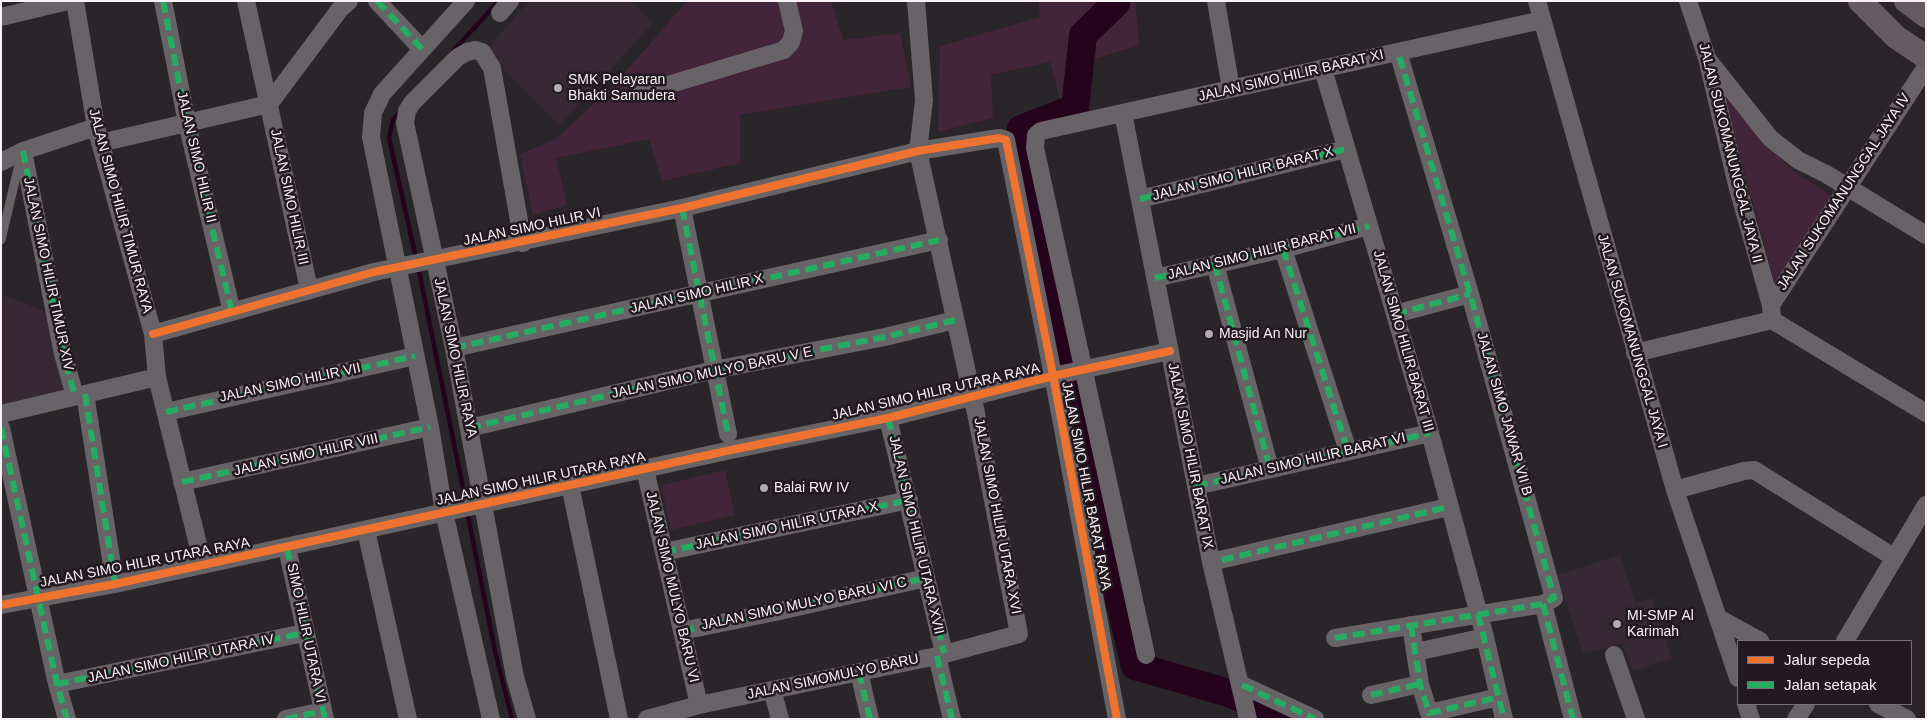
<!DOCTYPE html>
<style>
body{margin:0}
#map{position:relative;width:1927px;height:720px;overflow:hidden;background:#2a2528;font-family:Helvetica,sans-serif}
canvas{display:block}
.frame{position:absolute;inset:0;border:2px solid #f9f1f6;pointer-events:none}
.legend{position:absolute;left:1737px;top:640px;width:175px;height:65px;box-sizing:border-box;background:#231920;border:1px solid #796f76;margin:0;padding:6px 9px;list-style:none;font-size:15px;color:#f9f1f6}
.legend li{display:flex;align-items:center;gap:10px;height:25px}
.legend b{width:25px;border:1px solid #796f76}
</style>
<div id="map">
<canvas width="1927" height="720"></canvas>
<div class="frame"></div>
<ul class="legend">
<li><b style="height:6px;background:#ef722f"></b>Jalur sepeda</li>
<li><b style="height:6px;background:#26ab63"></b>Jalan setapak</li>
</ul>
</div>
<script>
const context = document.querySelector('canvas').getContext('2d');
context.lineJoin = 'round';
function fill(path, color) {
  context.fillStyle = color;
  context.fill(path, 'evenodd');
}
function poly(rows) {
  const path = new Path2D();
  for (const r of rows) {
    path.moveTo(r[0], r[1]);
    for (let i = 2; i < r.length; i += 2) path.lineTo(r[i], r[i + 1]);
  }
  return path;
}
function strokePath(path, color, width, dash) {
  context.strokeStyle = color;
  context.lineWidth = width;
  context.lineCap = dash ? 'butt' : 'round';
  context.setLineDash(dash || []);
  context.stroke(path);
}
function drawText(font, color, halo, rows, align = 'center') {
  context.font = font + ' Helvetica,sans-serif';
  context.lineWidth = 5;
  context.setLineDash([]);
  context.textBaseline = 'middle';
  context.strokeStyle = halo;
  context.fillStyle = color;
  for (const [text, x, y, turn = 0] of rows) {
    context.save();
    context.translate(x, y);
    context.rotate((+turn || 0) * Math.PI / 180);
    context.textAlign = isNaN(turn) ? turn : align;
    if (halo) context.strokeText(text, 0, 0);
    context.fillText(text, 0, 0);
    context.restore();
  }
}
const built = poly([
 [529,1,632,1,653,23,559,126,485,51],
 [1,294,47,312,69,394,1,410],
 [1620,555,1636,603,1652,598,1672,658,1633,671,1622,644,1583,654,1557,575]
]);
const green = poly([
 [687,1,831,1,843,40,900,33,911,87,740,115,740,163,662,181,649,139,556,158,567,205,533,215,520,154,556,139,614,85],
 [1038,1,1135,1,1139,45,1089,61,1091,91,1060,98,1050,62,991,75,993,118,938,132,940,46,1040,17],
 [1724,86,1737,109,1788,167,1837,200,1775,284,1735,137,1720,90],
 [725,470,735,515,671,530,661,485]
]);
const stream = poly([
 [452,52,498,2],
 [401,110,393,120,389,138,416,258],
 [418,266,466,503],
 [467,511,495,651,512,719]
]);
const river = poly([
 [1114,1,1116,3,1083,35,1075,108,1021,129,1035,177,1082,444,1135,666,1229,693,1286,719]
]);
const service = poly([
 [1,240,20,160]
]);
const minor = poly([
 [75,1,96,127,153,334,157,377,203,565],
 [163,1,187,123,232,312],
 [246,1,309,289],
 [377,1,422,49],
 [466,1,382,94,373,113,371,137,430,427,444,512,491,719],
 [1216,1,1231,89],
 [1537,1,1675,490,1738,678],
 [1688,1,1707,58,1737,185,1771,305,1772,320],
 [500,13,510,1],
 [1,17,68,1],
 [1709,61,1770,138,1798,160,1826,174,1926,235],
 [1323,69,1430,433,1485,637,1504,719],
 [641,93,784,50,791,42,794,31,787,1],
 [1123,113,1211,562,1248,719],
 [100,143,269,104,340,9,349,1],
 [23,151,63,354,75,396],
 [1,162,23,151,96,127],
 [1140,199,1346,149],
 [682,208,728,434],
 [523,243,492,68,482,52,475,50,467,52,458,57,412,103,407,111,405,123,454,348,515,677,527,719],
 [1283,249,1348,451],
 [1215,264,1270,469],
 [1155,278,1283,249,1369,226],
 [1771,305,1926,67],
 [1395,314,1470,294],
 [153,334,374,272,682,208,918,151,999,138,1006,140,1052,370,1117,719],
 [454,348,939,240],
 [1635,353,1772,320,1926,413],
 [85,394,115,584],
 [166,412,415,356],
 [1,414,157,377],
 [888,418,944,653],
 [1,428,57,684,67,719],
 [469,428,714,370,885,337,955,320],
 [645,469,699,705],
 [182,482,430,427],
 [570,485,619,719],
 [1196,486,1430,433],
 [1675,490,1744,471,1754,470,1895,558],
 [366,530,408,719],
 [287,548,325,719],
 [664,552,909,500],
 [1211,562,1448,507],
 [1543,604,1573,719],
 [1,605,115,584,731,450,888,418,1053,376,1170,351],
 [1720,619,1760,641],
 [1411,625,1420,684,1429,713,1499,697],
 [682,631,775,612,926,578],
 [1335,638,1543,604,1554,598,1470,294,1398,52],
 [1845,641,1926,505],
 [1416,652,1485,637],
 [1146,655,1035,148,1036,135,1041,131,1542,20],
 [1614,655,1636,719],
 [937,656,952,719],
 [859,672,870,719],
 [57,684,304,633],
 [1242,685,1315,719],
 [772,690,780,719],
 [1371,695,1420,684],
 [1746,704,1751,719],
 [1878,704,1907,719],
 [286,719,323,711],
 [647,719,699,705,937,656,1019,634,976,413,918,151,924,100,916,1],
 [1796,719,1806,704]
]);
const secondary = poly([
 [1860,1,1896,37,1926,57],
 [1906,1,1926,16]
]);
const quiet = poly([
 [163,1,187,123,232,312],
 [377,1,422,49],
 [23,151,63,354,75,396],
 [1140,199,1346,149],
 [682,208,728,434],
 [1283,249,1348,451],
 [1215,264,1270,469],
 [1155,278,1283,249,1369,226],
 [1395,314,1470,294],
 [454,348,939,240],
 [85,394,115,584],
 [166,412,415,356],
 [888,418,944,653],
 [1,428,57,684,67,719],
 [469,428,714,370,885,337,955,320],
 [182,482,430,427],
 [1196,486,1430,433],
 [287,548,325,719],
 [664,552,909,500],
 [1222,560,1448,507],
 [1543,604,1573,719],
 [1478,614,1504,719],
 [1411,625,1420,684,1429,713,1499,697],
 [682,631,775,612,926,578],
 [1335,638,1543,604,1554,598,1470,294,1398,52],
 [937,656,952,719],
 [859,672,870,719],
 [57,684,304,633],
 [1242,685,1315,719],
 [1371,695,1420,684],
 [286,719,323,711]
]);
const cycleway = poly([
 [153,334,374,272,682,208,918,151,999,138,1006,140,1052,370,1117,719],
 [1,605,115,584,731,450,888,418,1053,376,1170,351]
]);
const markers = [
 [558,88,5,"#b1aaae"],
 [1209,334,5,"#b1aaae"],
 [764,488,5,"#b1aaae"],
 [1617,624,5,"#b1aaae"]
];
const streetNames = [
 ["JALAN SIMO HILIR BARAT XI",1291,76,-13],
 ["JALAN SUKOMANUNGGAL JAYA II",1730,153,76],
 ["JALAN SIMO HILIR II",196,157,77],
 ["JALAN SIMO HILIR BARAT X",1243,174,-14],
 ["JALAN SUKOMANUNGGAL JAYA IV",1844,192,-57],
 ["JALAN SIMO HILIR III",289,197,78],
 ["JALAN SIMO HILIR TIMUR RAYA",120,211,75],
 ["JALAN SIMO HILIR VI",532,227,-12],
 ["JALAN SIMO HILIR BARAT VII",1262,252,-14],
 ["JALAN SIMO HILIR TIMUR XIV",48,274,78],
 ["JALAN SIMO HILIR X",697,294,-13],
 ["JALAN SIMO HILIR BARAT III",1403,341,74],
 ["JALAN SUKOMANUNGGAL JAYA I",1632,341,74],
 ["JALAN SIMO HILIR RAYA",455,358,78],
 ["JALAN SIMO MULYO BARU V E",712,373,-12],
 ["JALAN SIMO HILIR VII",290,383,-12],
 ["JALAN SIMO HILIR UTARA RAYA",936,392,-13],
 ["JALAN SIMO JAWAR VII B",1504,414,74],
 ["JALAN SIMO HILIR VIII",306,455,-13],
 ["JALAN SIMO HILIR BARAT IX",1190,456,79],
 ["JALAN SIMO HILIR BARAT VI",1313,459,-13],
 ["JALAN SIMO HILIR UTARA RAYA",541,479,-12],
 ["JALAN SIMO HILIR BARAT RAYA",1086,486,79],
 ["JALAN SIMO HILIR UTARA XVI",997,516,79],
 ["JALAN SIMO HILIR UTARA X",787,526,-12],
 ["JALAN SIMO HILIR UTARA XVII",916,535,77],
 ["JALAN SIMO HILIR UTARA RAYA",145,563,-11],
 ["JALAN SIMO MULYO BARU VI",672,587,77],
 ["JALAN SIMO MULYO BARU VI C",804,604,-12],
 ["SIMO HILIR UTARA VI",306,633,78],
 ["JALAN SIMO HILIR UTARA IV",181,659,-12],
 ["JALAN SIMOMULYO BARU",833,677,-12]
];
const poiNames = [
 ["SMK Pelayaran",568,80],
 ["Bhakti Samudera",568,96],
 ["Masjid An Nur",1219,334],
 ["Balai RW IV",774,488],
 ["MI-SMP Al",1627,616],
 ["Karimah",1627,632]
];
fill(built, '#382833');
fill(green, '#42253a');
strokePath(stream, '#25031d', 4.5);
strokePath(river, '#25031d', 28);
strokePath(service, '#686366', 9);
strokePath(minor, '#686366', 18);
strokePath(secondary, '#645c61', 24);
strokePath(quiet, '#26ab63', 6, [12, 6]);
strokePath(cycleway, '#ef722f', 8);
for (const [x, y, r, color] of markers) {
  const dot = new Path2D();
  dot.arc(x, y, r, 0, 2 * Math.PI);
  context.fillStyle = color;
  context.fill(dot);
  strokePath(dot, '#231920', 2);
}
drawText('14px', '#f9f1f6', '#231920', streetNames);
drawText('14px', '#f9f1f6', '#231920', poiNames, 'left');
</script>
